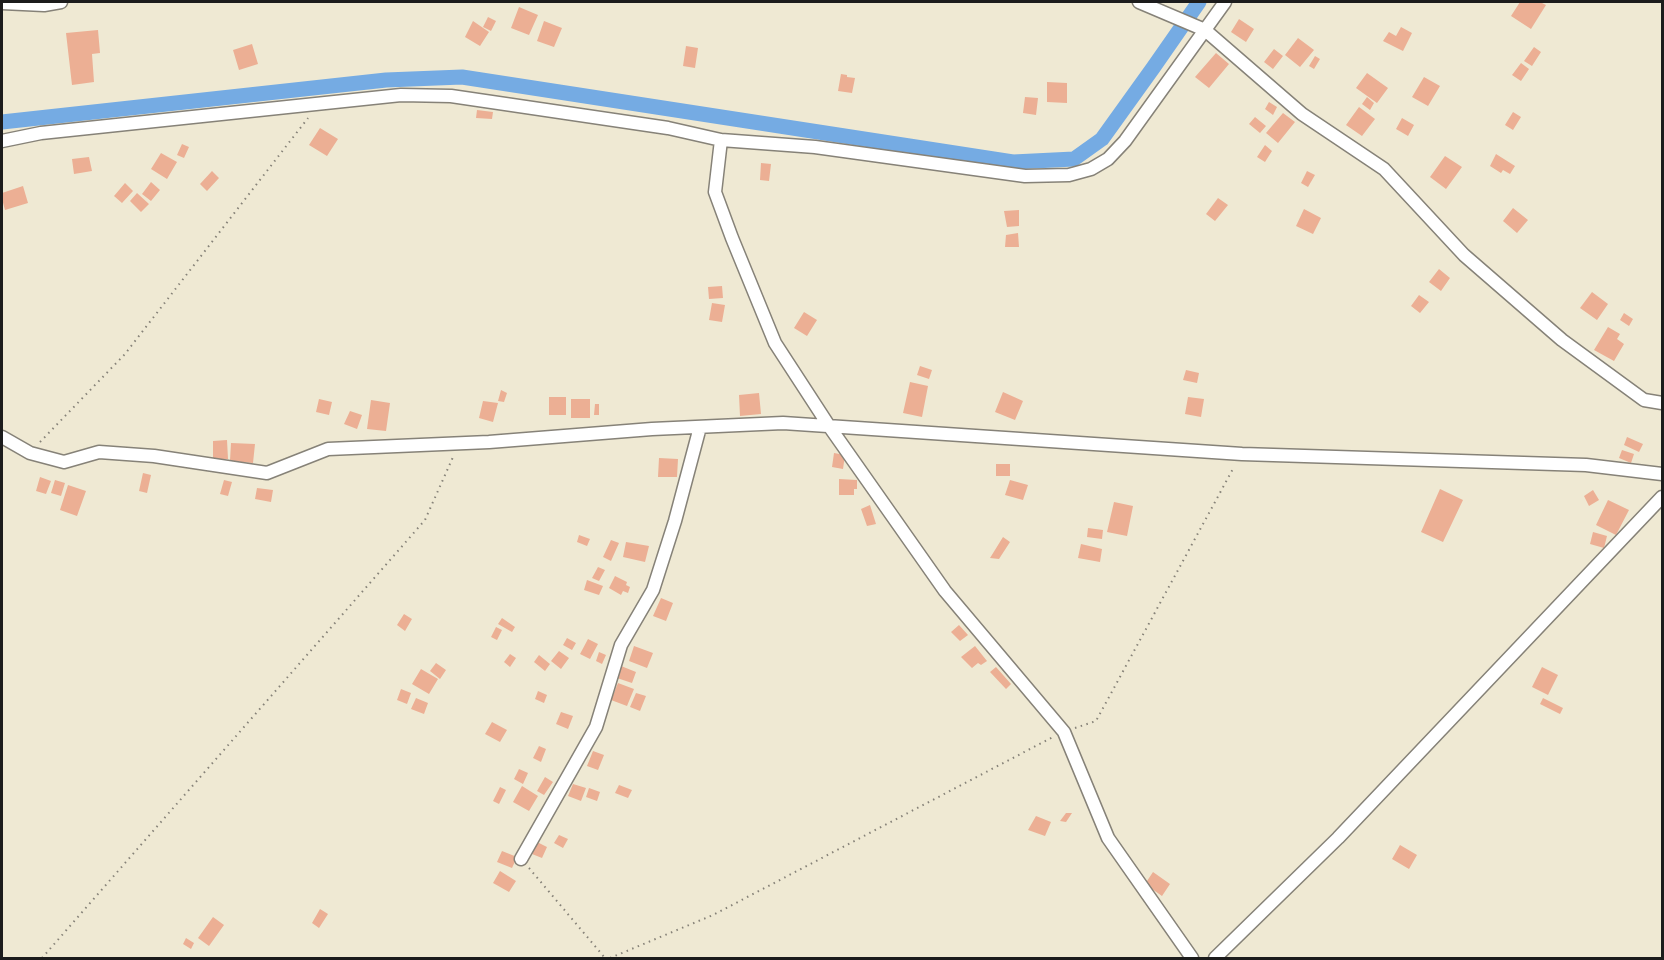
<!DOCTYPE html>
<style>
body{margin:0}
#map{position:relative;width:1664px;height:960px;overflow:hidden;background:#efe9d3;font-family:"EB Garamond",serif}
canvas{display:block}
.frame{position:absolute;inset:0;border:3px solid #1c1c1c;pointer-events:none}
</style>
<div id="map">
<canvas width="1664" height="960"></canvas>
<div class="frame"></div>
</div>
<script>
const context = document.querySelector('canvas').getContext('2d');
context.lineJoin = 'round';
function poly(rows) {
  const path = new Path2D();
  for (const r of rows) {
    path.moveTo(r[0], r[1]);
    for (let i = 2; i < r.length; i += 2) path.lineTo(r[i], r[i + 1]);
  }
  return path;
}
function strokePath(path, color, width, dash) {
  context.strokeStyle = color;
  context.lineWidth = width;
  context.lineCap = dash ? 'butt' : 'round';
  context.setLineDash(dash || []);
  context.stroke(path);
}
function fill(path, color) {
  context.fillStyle = color;
  context.fill(path, 'evenodd');
}
const canal = poly([
 [2,122,386,80,462,77,1013,162,1074,159,1102,139,1153,68,1199,2]
]);
const building = poly([
 [1520,2,1540,2,1546,5,1531,29,1511,16],
 [519,7,538,15,529,35,511,28],
 [488,17,496,21,491,31,483,27],
 [1239,19,1254,29,1246,42,1231,32],
 [473,21,489,32,480,46,465,37],
 [544,21,562,28,554,47,537,41],
 [1401,27,1412,33,1403,51,1383,41,1389,32,1396,36],
 [98,30,100,53,92,54,94,82,72,85,66,33],
 [1298,38,1314,50,1300,67,1285,55],
 [252,44,258,64,239,70,233,50],
 [686,46,698,48,695,68,683,66],
 [1534,47,1541,52,1532,66,1524,61],
 [1274,49,1283,56,1273,69,1264,62],
 [1216,53,1229,64,1209,88,1195,77],
 [1315,56,1320,59,1314,69,1309,66],
 [1521,63,1529,69,1521,81,1512,75],
 [1367,73,1388,88,1377,103,1356,88],
 [841,74,847,75,847,77,855,78,852,93,838,91],
 [1424,77,1440,86,1428,106,1412,97],
 [1047,82,1067,83,1067,103,1047,102],
 [1025,97,1038,98,1036,115,1023,113],
 [1367,97,1374,103,1370,110,1362,104],
 [1269,102,1277,107,1273,115,1265,109],
 [1359,107,1375,119,1362,136,1346,125],
 [477,110,493,112,492,119,476,118],
 [1513,112,1521,117,1513,130,1505,125],
 [1283,113,1295,122,1278,143,1266,133],
 [1255,117,1266,126,1260,133,1249,124],
 [1402,118,1414,125,1408,136,1396,129],
 [320,128,338,139,327,156,309,145],
 [182,144,189,147,184,158,177,155],
 [1265,145,1272,151,1265,162,1257,157],
 [161,153,177,162,167,179,151,169],
 [1496,154,1515,166,1510,174,1503,170,1501,173,1490,166],
 [1445,156,1462,167,1446,189,1430,177],
 [89,157,92,171,74,174,72,159],
 [761,163,771,164,769,181,760,180],
 [212,171,219,178,207,191,200,184],
 [1307,171,1315,175,1308,187,1301,183],
 [151,182,160,190,151,201,142,194],
 [125,183,133,191,122,203,114,196],
 [23,186,28,203,5,210,2,199,2,193],
 [137,193,149,204,141,212,130,201],
 [1218,198,1228,205,1215,221,1206,214],
 [1513,208,1528,220,1517,233,1503,221],
 [1304,209,1321,218,1313,234,1296,226],
 [1019,210,1019,226,1007,227,1004,211],
 [1018,233,1019,247,1005,247,1006,235],
 [1439,269,1450,278,1441,291,1429,282],
 [722,286,723,298,709,299,708,287],
 [1592,292,1608,304,1597,320,1580,308],
 [1419,295,1429,302,1420,313,1411,306],
 [712,303,725,305,722,322,709,320],
 [804,312,817,320,807,336,794,328],
 [1624,313,1633,319,1629,326,1620,320],
 [1608,327,1620,334,1617,339,1624,344,1614,361,1594,350],
 [920,366,932,370,929,379,917,375],
 [1186,370,1199,373,1197,383,1183,380],
 [910,382,928,386,922,417,903,413],
 [501,390,507,393,504,402,498,401],
 [1003,392,1023,401,1015,420,995,412],
 [759,393,761,414,740,416,739,395],
 [549,397,566,397,566,415,549,415],
 [1188,397,1204,399,1201,417,1185,414],
 [319,399,332,402,329,415,316,412],
 [571,399,590,399,590,418,571,418],
 [371,400,390,403,386,431,367,429],
 [483,401,498,403,493,422,479,418],
 [595,404,599,404,599,415,594,415],
 [350,411,362,415,357,429,344,424],
 [1627,437,1643,444,1639,452,1624,445],
 [227,440,228,459,213,459,213,441],
 [231,443,255,444,253,463,230,461],
 [1622,450,1634,454,1631,463,1619,458],
 [834,453,845,455,843,469,832,467],
 [659,458,678,459,677,477,658,477],
 [996,464,1010,464,1010,476,996,476],
 [143,473,151,475,147,493,139,491],
 [40,477,51,481,46,494,36,491],
 [839,479,857,480,857,489,854,489,854,495,839,495],
 [55,480,65,483,61,496,51,493],
 [224,480,232,482,228,496,220,494],
 [1010,480,1028,485,1023,500,1005,495],
 [68,485,86,491,77,516,60,510],
 [257,488,273,490,271,502,255,499],
 [1440,489,1463,500,1443,542,1421,532],
 [1593,490,1599,500,1589,506,1584,496],
 [1608,500,1629,510,1616,535,1596,525],
 [1114,502,1133,506,1127,536,1107,532],
 [870,505,876,524,867,526,861,509],
 [1088,528,1103,530,1102,539,1087,537],
 [1593,532,1607,536,1604,548,1590,544],
 [579,535,590,539,587,546,577,542],
 [1003,537,1010,542,999,559,990,558],
 [611,540,619,543,611,561,603,557],
 [626,542,649,546,645,562,623,557],
 [1081,544,1102,549,1100,562,1078,558],
 [598,567,605,570,599,581,592,578],
 [615,576,627,582,626,585,630,587,628,593,623,591,621,595,609,588],
 [587,580,603,586,599,595,584,590],
 [661,598,673,603,666,621,653,616],
 [404,614,412,619,405,631,397,625],
 [502,618,515,627,512,632,498,624],
 [959,625,968,635,960,641,951,632],
 [496,627,502,630,497,640,491,637],
 [567,638,576,643,572,650,563,645],
 [588,639,598,644,590,659,580,654],
 [634,646,653,653,647,668,629,661],
 [975,646,987,661,981,665,978,663,972,668,961,657],
 [559,651,569,658,561,669,551,661],
 [599,652,606,655,602,664,596,661],
 [510,654,516,658,510,667,504,662],
 [539,655,550,664,545,671,534,662],
 [436,663,446,670,440,679,430,671],
 [621,666,636,672,632,683,617,678],
 [996,667,1011,684,1006,689,990,672],
 [1542,667,1558,675,1548,695,1532,687],
 [421,669,438,679,429,694,412,684],
 [618,683,634,689,627,706,611,700],
 [401,689,411,693,407,704,397,700],
 [538,691,547,695,544,703,535,699],
 [636,693,646,696,640,711,630,707],
 [416,698,428,703,424,714,411,709],
 [1543,698,1563,708,1560,714,1540,704],
 [561,712,573,716,568,729,556,724],
 [492,722,507,730,500,742,485,734],
 [539,746,546,749,541,762,533,758],
 [593,751,604,755,598,770,587,766],
 [519,769,528,773,523,784,514,779],
 [545,777,553,782,544,795,537,791],
 [573,784,586,788,581,801,568,796],
 [619,785,632,790,628,798,615,793],
 [522,786,538,796,529,811,513,802],
 [500,787,506,790,499,804,493,801],
 [589,788,600,792,597,801,586,797],
 [1066,813,1072,813,1066,822,1060,821],
 [1036,816,1051,822,1045,836,1028,830],
 [559,835,568,839,563,848,554,843],
 [537,842,547,847,542,858,532,854],
 [1400,845,1417,855,1409,869,1392,859],
 [502,851,517,857,512,868,497,862],
 [500,871,516,881,509,892,493,883],
 [1153,872,1170,884,1162,896,1145,884],
 [320,909,328,914,319,928,312,923],
 [213,917,224,925,209,946,198,938],
 [186,938,194,943,191,949,183,944]
]);
const path = poly([
 [40,442,125,354,308,118],
 [1075,728,1096,721,1234,467],
 [529,868,605,958],
 [42,958,425,520,453,457],
 [610,958,713,915,1053,737]
]);
const minor = poly([
 [1139,2,1205,30,1302,114,1384,169,1464,255,1562,340,1644,400,1662,403],
 [2,3,44,5,61,2],
 [721,140,715,192,732,238,775,343,829,426,945,591,1064,732,1108,838,1192,958],
 [2,141,41,133,401,95,451,96,668,128,721,140,815,147,1025,176,1069,175,1091,169,1108,159,1125,141,1225,2],
 [2,437,30,453,64,462,99,452,154,456,267,473,328,449,489,442,652,429,783,423,1242,454,1586,465,1662,474],
 [521,859,596,727,621,645,653,590,675,521,700,427],
 [1215,958,1338,838,1662,497]
]);
strokePath(canal, '#75abe3', 15);
fill(building, '#ecaf94');
strokePath(minor, '#868278', 15);
strokePath(path, '#868278', 2, [1.5, 4.5]);
strokePath(minor, '#fff', 12);
</script>
